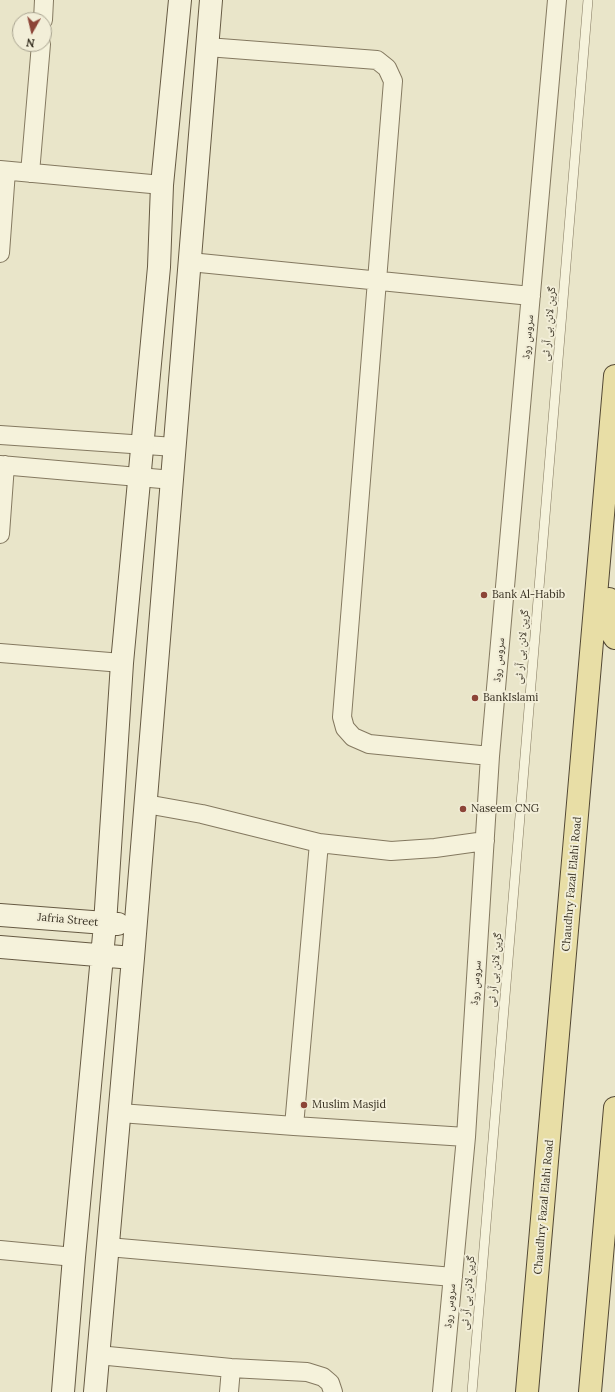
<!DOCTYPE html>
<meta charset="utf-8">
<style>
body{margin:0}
#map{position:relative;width:615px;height:1392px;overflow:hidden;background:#e9e5c9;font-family:Lora,serif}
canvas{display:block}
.north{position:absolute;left:12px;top:12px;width:40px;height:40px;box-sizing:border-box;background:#f2eed8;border:1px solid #a7a28f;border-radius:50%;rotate:188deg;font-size:11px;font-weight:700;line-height:16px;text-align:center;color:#362f21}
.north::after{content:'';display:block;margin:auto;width:14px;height:18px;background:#8c4437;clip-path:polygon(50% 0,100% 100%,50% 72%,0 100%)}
</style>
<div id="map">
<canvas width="615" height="1392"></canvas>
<div class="north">N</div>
</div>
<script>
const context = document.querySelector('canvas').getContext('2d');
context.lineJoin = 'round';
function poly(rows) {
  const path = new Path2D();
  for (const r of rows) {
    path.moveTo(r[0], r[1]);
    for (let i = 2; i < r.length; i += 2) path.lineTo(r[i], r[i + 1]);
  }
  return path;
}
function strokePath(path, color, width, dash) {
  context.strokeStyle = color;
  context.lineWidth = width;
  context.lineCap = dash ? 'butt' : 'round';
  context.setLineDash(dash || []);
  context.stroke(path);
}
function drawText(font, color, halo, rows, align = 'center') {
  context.font = font + ' Lora,"Noto Naskh Arabic",serif';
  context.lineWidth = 4;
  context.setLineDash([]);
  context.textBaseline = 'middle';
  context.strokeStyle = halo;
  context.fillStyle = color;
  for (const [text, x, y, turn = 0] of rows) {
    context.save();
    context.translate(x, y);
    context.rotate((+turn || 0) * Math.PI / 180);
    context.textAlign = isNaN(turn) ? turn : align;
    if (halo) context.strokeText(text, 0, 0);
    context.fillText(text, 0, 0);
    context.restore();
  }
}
const lane = poly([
 [472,1392,588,0]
]);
const street = poly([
 [43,20,44,0],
 [207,47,377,60,387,68,393,81,342,717,345,728,353,737,369,744,490,756],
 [0,170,162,185],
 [30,173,41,44],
 [0,253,6,171],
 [190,262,531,296],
 [0,435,175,447],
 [0,465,173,480],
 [0,534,5,465],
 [0,653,122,663],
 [146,804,202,814,319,843,391,851,435,848,485,841],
 [120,1113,294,1126,466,1137],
 [294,1126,319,843],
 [108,1247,453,1277],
 [0,1250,74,1257],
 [98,1355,231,1368,307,1372,323,1377,330,1383,333,1392],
 [229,1392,231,1368],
 [442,1392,466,1137,490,756,557,0]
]);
const secondary = poly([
 [0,915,118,924],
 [0,947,133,958],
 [63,1392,74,1257,105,924,122,663,159,267,162,185,180,0],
 [95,1392,133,958,211,0]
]);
const primary = poly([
 [609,599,608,624,609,629,615,638],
 [527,1392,615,376],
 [590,1392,615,1108]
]);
const markers = [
 [484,595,4,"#8c4437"],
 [475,698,4,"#8c4437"],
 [463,809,4,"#8c4437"],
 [304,1105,4,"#8c4437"]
];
const streetNames = [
 ["گرین لائن بی آر ٹی",549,324,-85],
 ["سروس روڈ",528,337,-85],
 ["گرین لائن بی آر ٹی",522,647,-85],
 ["سروس روڈ",499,660,-85],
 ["Chaudhry Fazal Elahi Road",572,884,-85],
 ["Jafria Street",68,920,5],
 ["گرین لائن بی آر ٹی",495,970,-85],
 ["سروس روڈ",476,983,-86],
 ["Chaudhry Fazal Elahi Road",544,1207,-85],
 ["گرین لائن بی آر ٹی",468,1293,-85],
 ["سروس روڈ",450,1306,-85]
];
const poiNames = [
 ["Bank Al-Habib",492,595],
 ["BankIslami",483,698],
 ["Naseem CNG",471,809],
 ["Muslim Masjid",312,1105]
];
strokePath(lane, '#847960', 10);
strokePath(street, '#847960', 20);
strokePath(secondary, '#665a43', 24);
strokePath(primary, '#524733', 24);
strokePath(lane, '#f5f2db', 9);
strokePath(street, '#f5f2db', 18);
strokePath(secondary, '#f5f2db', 22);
strokePath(primary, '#e8dea6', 22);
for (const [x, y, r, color] of markers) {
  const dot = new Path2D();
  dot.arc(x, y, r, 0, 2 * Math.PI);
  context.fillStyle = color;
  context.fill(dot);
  strokePath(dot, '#f2eed8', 1.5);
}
drawText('11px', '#362f21', '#f2eed8', streetNames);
drawText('11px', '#362f21', '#f2eed8', poiNames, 'left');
</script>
